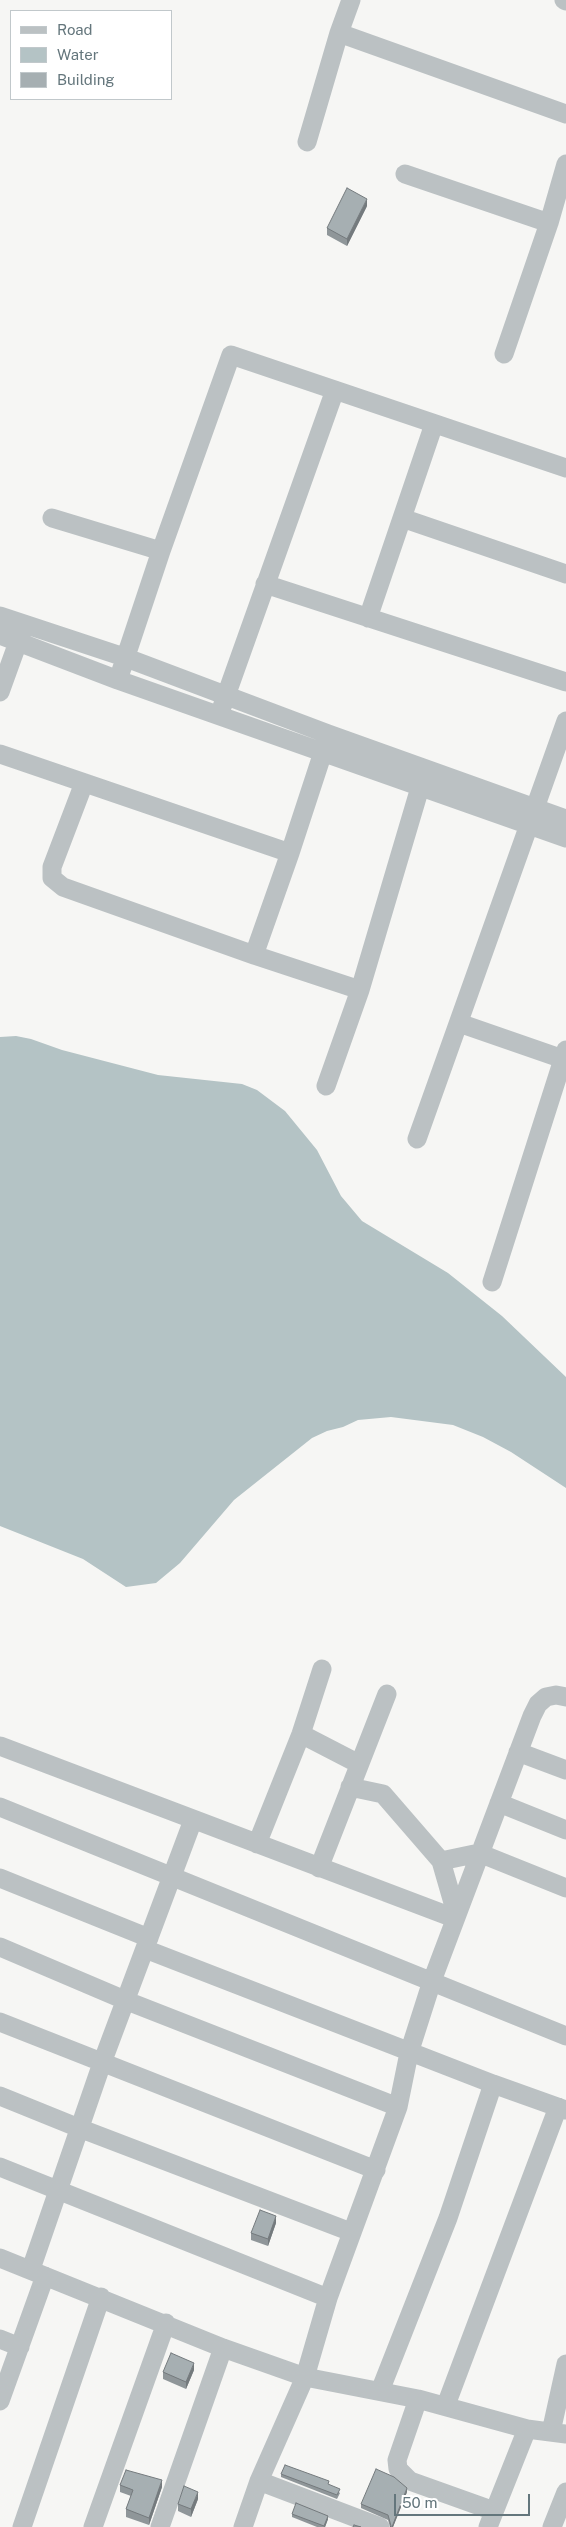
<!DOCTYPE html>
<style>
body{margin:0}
#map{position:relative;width:566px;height:2527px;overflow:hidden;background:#f6f6f4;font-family:"Public Sans",sans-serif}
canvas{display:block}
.legend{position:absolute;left:10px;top:10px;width:162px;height:90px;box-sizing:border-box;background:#fff;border:1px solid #c1c8cb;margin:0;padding:6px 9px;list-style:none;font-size:15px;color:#64767c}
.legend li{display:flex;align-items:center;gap:10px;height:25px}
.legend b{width:25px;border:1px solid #c1c8cb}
.scale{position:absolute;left:394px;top:2494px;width:136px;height:22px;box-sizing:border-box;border:2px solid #64767c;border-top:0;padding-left:6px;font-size:15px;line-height:18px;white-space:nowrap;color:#64767c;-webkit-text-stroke:4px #fff;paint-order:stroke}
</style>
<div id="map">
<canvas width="566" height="2527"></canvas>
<ul class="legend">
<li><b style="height:6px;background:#bbc1c3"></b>Road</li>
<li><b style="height:14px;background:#b4c3c5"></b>Water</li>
<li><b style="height:14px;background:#a6afb2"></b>Building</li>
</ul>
<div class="scale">50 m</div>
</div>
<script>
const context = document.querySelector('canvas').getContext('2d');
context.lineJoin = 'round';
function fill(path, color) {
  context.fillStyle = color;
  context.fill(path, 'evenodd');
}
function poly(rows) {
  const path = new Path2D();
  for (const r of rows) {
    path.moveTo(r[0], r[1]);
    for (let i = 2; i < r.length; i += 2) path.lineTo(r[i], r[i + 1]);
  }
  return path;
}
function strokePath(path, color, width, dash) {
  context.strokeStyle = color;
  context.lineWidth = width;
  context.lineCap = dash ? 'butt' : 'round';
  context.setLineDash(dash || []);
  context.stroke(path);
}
const water = poly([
 [16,1036,31,1039,62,1050,158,1075,242,1084,257,1090,285,1111,317,1150,341,1196,362,1221,448,1273,502,1316,566,1377,566,1488,511,1452,483,1437,453,1425,391,1417,358,1420,343,1427,327,1431,312,1438,234,1500,180,1563,156,1583,126,1587,83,1559,0,1526,0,1037]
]);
const street = poly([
 [564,0,566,1],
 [339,33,566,114],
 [307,142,339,33,351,0],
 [405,174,549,223,504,354],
 [549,223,566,164],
 [52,518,161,551],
 [402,518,566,574],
 [265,584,566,682],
 [0,616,124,657,328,734,566,819],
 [368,618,434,424],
 [0,635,118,680,566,838],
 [118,680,161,551,231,355,566,468],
 [0,692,22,631],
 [222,707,335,390],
 [0,754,290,853,254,955,360,990,326,1086],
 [84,783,52,867,52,878,63,887,254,955],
 [290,853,327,740],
 [360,990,424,774],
 [459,1023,563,1059],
 [417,1139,566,721],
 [492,1282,566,1050],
 [301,1734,359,1764],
 [0,1746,454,1918],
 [518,1752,566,1770],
 [350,1787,383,1794,441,1861,479,1853,566,1888],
 [499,1803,566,1830],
 [0,1807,566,2036],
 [257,1844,301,1734,322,1669],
 [441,1861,456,1913],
 [319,1868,387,1694],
 [0,1878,149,1938],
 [0,1947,127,2001,398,2107,328,2298,305,2377,259,2481,243,2527],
 [145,1949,493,2084],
 [0,2022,376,2170],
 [0,2096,79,2128,351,2232],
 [398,2107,409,2053,432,1981,532,1716,538,1704,546,1697,556,1695,566,1697],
 [0,2167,328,2298],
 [0,2258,223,2348,305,2377,418,2399,527,2429,566,2434],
 [31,2269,102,2063,193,1820],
 [0,2339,20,2347],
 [380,2391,448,2218,493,2084,566,2110],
 [418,2399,397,2460,398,2469,410,2481,494,2511],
 [0,2401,45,2276],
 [446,2405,558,2107],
 [551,2432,566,2364],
 [259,2481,380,2527],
 [22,2527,101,2297],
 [93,2527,166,2323],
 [160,2527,223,2348],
 [488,2527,527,2429],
 [552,2527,566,2492]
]);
const wall = poly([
 [367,206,347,246,327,235,327,228],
 [276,2223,268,2246,251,2240,251,2233],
 [194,2370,186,2389,163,2379,163,2372],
 [281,2474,329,2485,340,2493,337,2499,281,2477],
 [120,2485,162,2487,149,2525,126,2517,126,2509,131,2496,120,2492],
 [407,2492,393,2527,390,2527,388,2520,361,2508,361,2504],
 [198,2499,191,2517,178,2511,178,2504],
 [292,2514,328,2519,325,2527,317,2527,292,2517]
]);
const shadedWall = poly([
 [367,199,367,206,347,246,347,239],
 [276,2216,276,2223,268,2246,268,2239],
 [194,2363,194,2370,186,2389,186,2382],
 [162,2480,162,2487,149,2525,149,2518],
 [407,2488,407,2492,393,2527,392,2527],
 [198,2492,198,2499,191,2517,191,2509],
 [328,2516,328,2519,325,2527,324,2527]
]);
const building = poly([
 [347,188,367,199,347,239,327,228,347,188],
 [260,2210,276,2216,268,2239,251,2233,260,2210],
 [171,2353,194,2363,186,2382,163,2372,171,2353],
 [285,2465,329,2481,328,2484,340,2489,337,2495,281,2474,285,2465],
 [376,2469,394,2477,407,2488,392,2527,390,2527,391,2526,388,2515,361,2504,376,2469],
 [126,2470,162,2480,149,2518,126,2509,133,2490,120,2485,126,2470],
 [184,2486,198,2492,191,2509,178,2504,184,2486],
 [296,2503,328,2516,324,2526,292,2514,296,2503],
 [354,2525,361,2527,353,2527,354,2525]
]);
fill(water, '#b4c3c5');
strokePath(street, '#bbc1c3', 19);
fill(wall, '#8f9699');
fill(shadedWall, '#747a7d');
fill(building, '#a6afb2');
strokePath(building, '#747a7d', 1);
</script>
